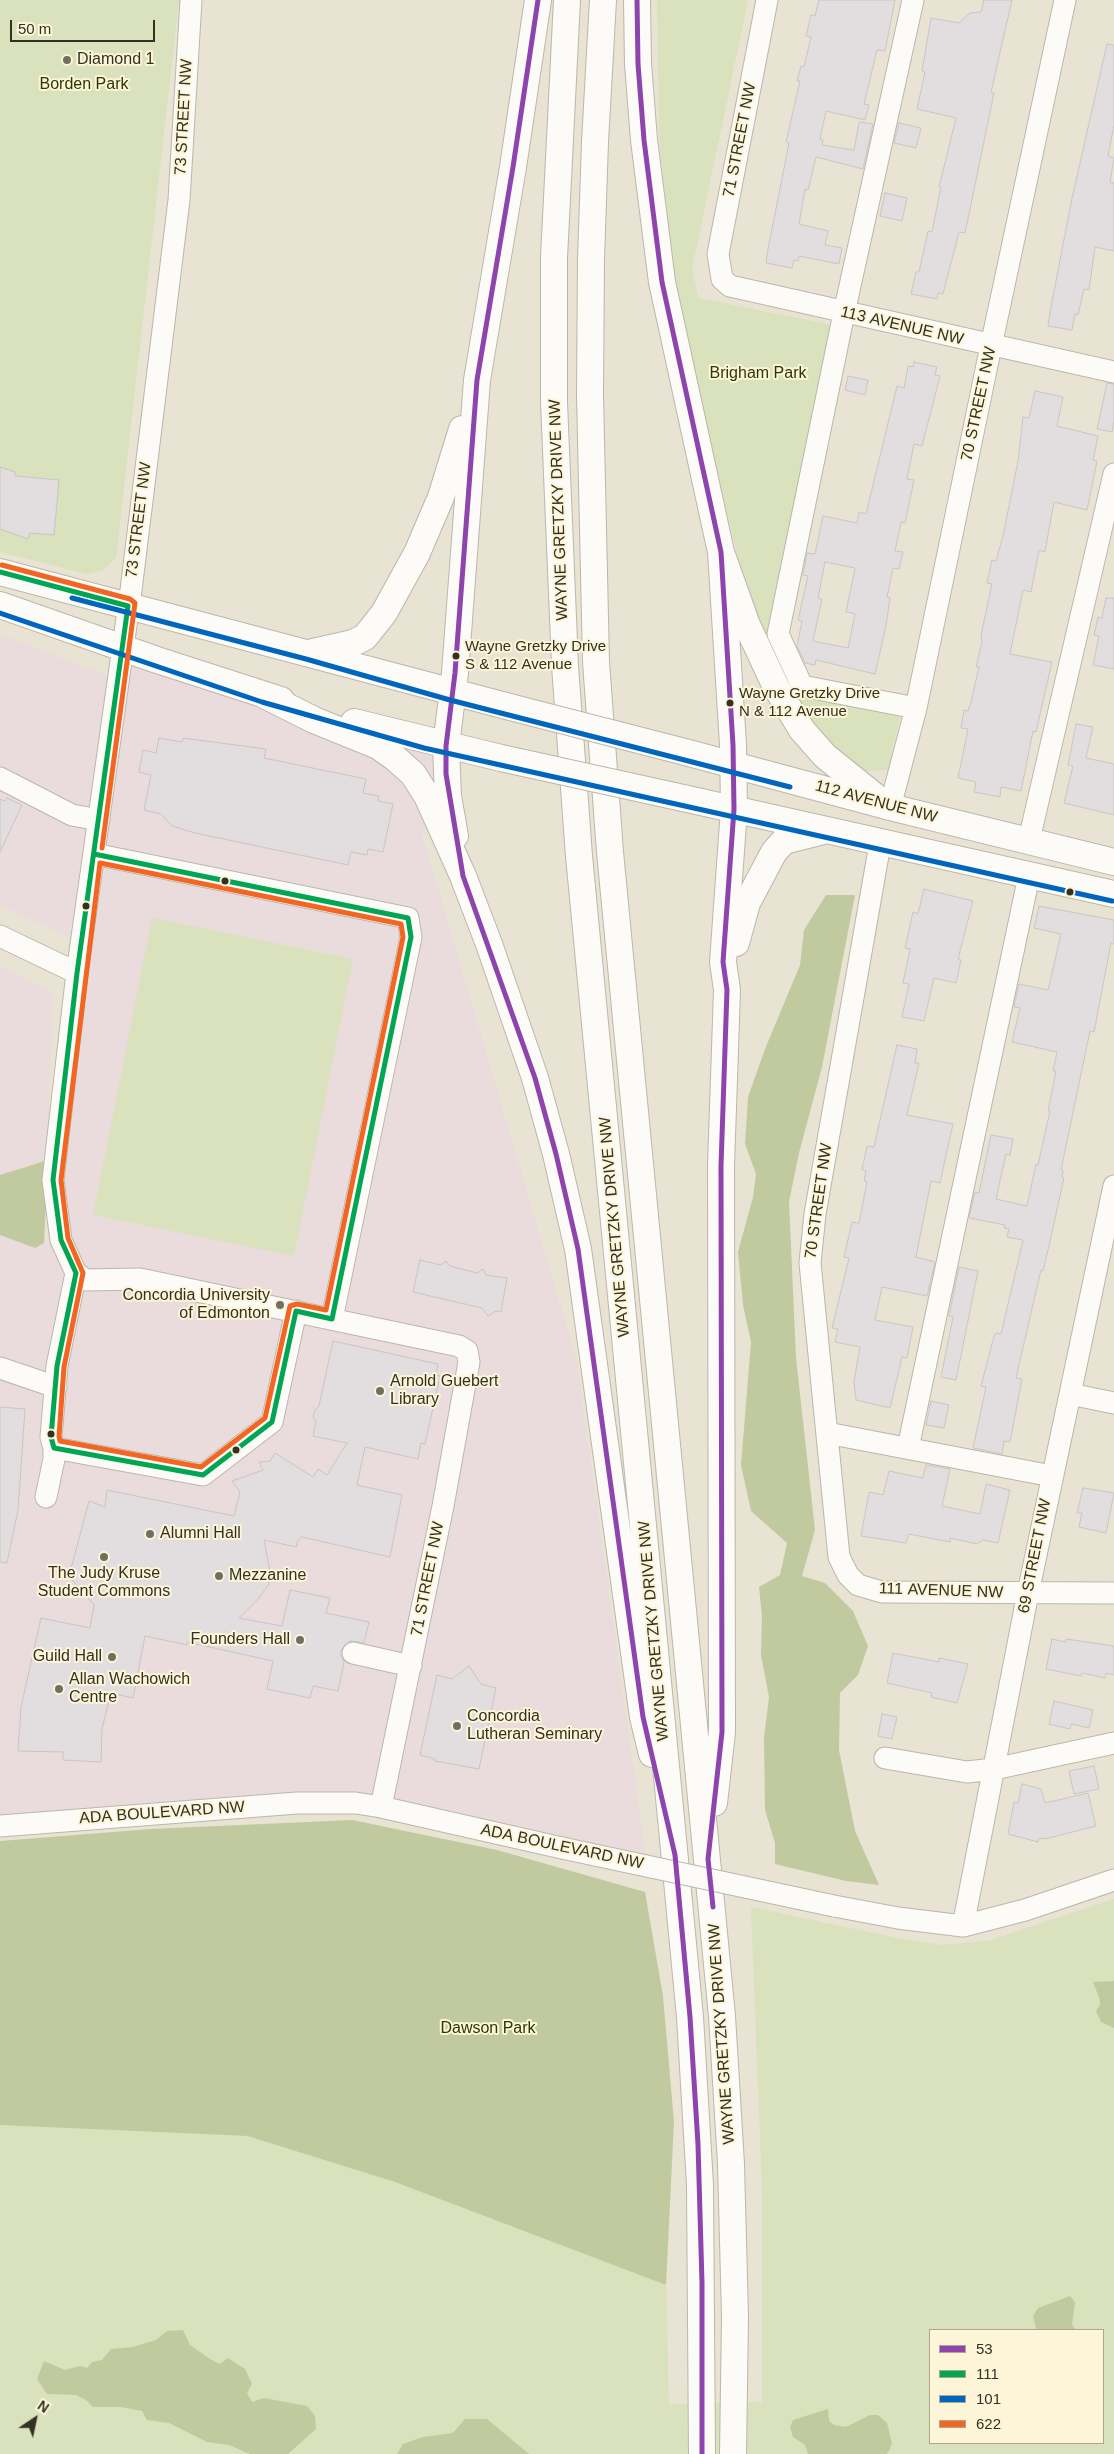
<!DOCTYPE html>
<style>
body{margin:0}
#map{position:relative;width:1114px;height:2454px;overflow:hidden;background:#e8e3d2;font-family:Helvetica,sans-serif}
canvas{display:block}
.legend{position:absolute;left:929px;top:2329px;width:175px;height:115px;box-sizing:border-box;background:#fdf5d7;border:1px solid #aca68f;margin:0;padding:6px 9px;list-style:none;font-size:15px;color:#333024}
.legend li{display:flex;align-items:center;gap:10px;height:25px}
.legend b{width:25px;border:1px solid #aca68f}
.north{position:absolute;left:10px;top:2394px;width:50px;height:50px;-webkit-text-stroke:4px #fdf5d7;paint-order:stroke;rotate:34deg;font-size:14px;font-weight:700;line-height:20px;text-align:center;color:#333024}
.north::after{content:'';display:block;margin:auto;width:18px;height:22px;background:#333024;clip-path:polygon(50% 0,100% 100%,50% 72%,0 100%)}
.scale{position:absolute;left:10px;top:20px;width:145px;height:22px;box-sizing:border-box;border:2px solid #333024;border-top:0;padding-left:6px;font-size:15px;line-height:18px;white-space:nowrap;color:#333024;-webkit-text-stroke:4px #fdf5d7;paint-order:stroke}
</style>
<div id="map">
<canvas width="1114" height="2454"></canvas>
<ul class="legend">
<li><b style="height:6px;background:#8e44ad"></b>53</li>
<li><b style="height:6px;background:#00a651"></b>111</li>
<li><b style="height:6px;background:#0065bd"></b>101</li>
<li><b style="height:6px;background:#f26522"></b>622</li>
</ul>
<div class="north">N</div>
<div class="scale">50 m</div>
</div>
<script>
const context = document.querySelector('canvas').getContext('2d');
context.lineJoin = 'round';
function fill(path, color) {
  context.fillStyle = color;
  context.fill(path, 'evenodd');
}
function poly(rows) {
  const path = new Path2D();
  for (const r of rows) {
    path.moveTo(r[0], r[1]);
    for (let i = 2; i < r.length; i += 2) path.lineTo(r[i], r[i + 1]);
  }
  return path;
}
function strokePath(path, color, width, dash) {
  context.strokeStyle = color;
  context.lineWidth = width;
  context.lineCap = dash ? 'butt' : 'round';
  context.setLineDash(dash || []);
  context.stroke(path);
}
function drawText(font, color, halo, rows, align = 'center') {
  context.font = font + ' Helvetica,sans-serif';
  context.lineWidth = 4;
  context.setLineDash([]);
  context.textBaseline = 'middle';
  context.strokeStyle = halo;
  context.fillStyle = color;
  for (const [text, x, y, turn = 0] of rows) {
    context.save();
    context.translate(x, y);
    context.rotate((+turn || 0) * Math.PI / 180);
    context.textAlign = isNaN(turn) ? turn : align;
    if (halo) context.strokeText(text, 0, 0);
    context.fillText(text, 0, 0);
    context.restore();
  }
}
const education = poly([
 [0,634,118,680,123,648,264,695,446,746,422,834,577,1362,647,1866,381,1807,0,1826,0,967,53,992,44,1242,60,1240,53,1180,82,943,0,905]
]);
const green = poly([
 [0,0,179,0,116,558,103,570,87,574,0,552],
 [657,0,748,0,692,269,698,298,833,325,766,634,791,690,900,715,888,770,867,771,852,762,807,724,751,611,676,300,659,138],
 [152,918,353,959,294,1256,93,1215],
 [1114,1899,1114,2454,0,2454,0,2125,246,2136,395,2182,666,2285,669,2404,762,2402,762,2189,751,1907,897,1938,942,1945,988,1941],
 [930,2330,1103,2330,1103,2443,930,2443]
]);
const forest = poly([
 [826,895,855,895,822,1067,799,1153,789,1202,796,1358,815,1530,802,1576,825,1583,853,1611,868,1646,858,1675,840,1693,839,1750,855,1831,879,1885,846,1881,775,1864,775,1843,765,1810,764,1738,769,1697,761,1655,762,1616,759,1587,780,1575,787,1543,751,1511,741,1465,751,1342,743,1305,738,1252,753,1197,756,1174,745,1144,748,1097,765,1049,800,965,804,930],
 [48,1160,44,1243,35,1248,0,1235,0,1175],
 [352,1820,497,1850,645,1892,663,1996,674,2122,666,2285,395,2182,247,2136,0,2125,0,1841,151,1829],
 [1114,1981,1114,2028,1101,2022,1096,2011,1100,2005,1100,2000,1093,1982],
 [1070,2296,1075,2302,1072,2325,1076,2330,1039,2330,1036,2328,1033,2316,1038,2308],
 [183,2330,190,2345,210,2359,220,2364,228,2358,245,2369,252,2384,247,2393,252,2402,264,2398,307,2406,315,2416,316,2429,288,2454,250,2454,229,2445,207,2442,169,2423,147,2420,142,2411,121,2407,93,2407,86,2400,76,2395,47,2394,37,2379,44,2361,65,2370,80,2366,87,2368,92,2362,102,2360,111,2349,133,2347,156,2340,167,2331],
 [828,2409,829,2421,834,2425,846,2427,870,2415,878,2415,887,2423,892,2443,889,2451,886,2454,808,2454,805,2445,793,2437,790,2427,793,2420],
 [465,2419,487,2419,529,2454,397,2454,403,2444,423,2437,453,2433]
]);
const building = poly([
 [819,0,895,0,885,51,877,50,864,104,869,105,865,120,826,111,820,139,823,140,822,145,854,150,859,122,873,124,863,169,816,157,808,190,805,189,799,224,828,231,825,245,842,248,839,264,799,256,798,261,794,260,792,268,766,263,767,254,789,143,786,142,800,81,797,81,801,66,804,67,811,37,806,36,811,15,815,16,819,0],
 [984,0,1012,0,991,92,994,93,965,233,959,232,943,294,938,293,937,299,911,294,916,272,919,272,928,231,932,232,941,187,939,187,956,118,917,109,925,72,922,71,931,18,959,23,970,13,981,12,984,0],
 [1107,44,1114,45,1114,125,1108,156,1114,158,1110,182,1114,183,1114,251,1095,247,1089,290,1084,289,1078,315,1075,314,1072,330,1048,326,1050,312,1072,198,1107,44],
 [899,123,921,128,916,148,894,143,899,123],
 [885,193,907,198,902,221,880,216,885,193],
 [914,362,937,367,935,375,940,376,922,446,914,444,907,479,914,480,905,523,901,522,895,551,903,552,899,569,893,568,887,597,890,598,886,626,875,674,816,660,815,665,805,663,797,646,802,621,798,620,808,576,803,575,807,553,815,554,823,516,857,523,859,512,866,514,897,386,904,388,908,366,913,367,914,362],
 [825,562,855,568,846,612,855,614,848,648,813,641,822,599,818,598,825,562],
 [848,376,868,380,865,395,845,390,848,376],
 [1107,383,1114,384,1114,421,1112,432,1097,429,1107,383],
 [1035,391,1063,397,1057,426,1098,436,1093,460,1097,461,1087,510,1054,502,1045,552,1039,550,1031,592,1023,590,1010,654,1052,662,1036,732,1033,731,1021,791,1001,787,1000,797,974,792,976,782,958,778,968,729,961,728,964,710,968,711,971,702,979,667,976,667,982,642,981,635,992,584,987,583,992,560,996,561,1003,536,1018,461,1023,417,1029,418,1035,391],
 [0,467,15,472,15,476,59,480,54,535,30,533,28,539,0,529,0,467],
 [1106,598,1114,598,1114,669,1093,665,1099,636,1094,635,1098,617,1102,618,1106,598],
 [1076,724,1093,727,1086,758,1114,764,1114,815,1064,803,1073,766,1068,765,1076,724],
 [159,738,182,742,183,738,266,749,264,758,366,779,363,793,379,796,378,801,393,804,383,852,368,849,367,855,351,852,348,865,195,833,172,826,161,814,144,810,151,775,139,772,143,750,156,753,159,738],
 [7,798,22,805,0,852,0,799,5,801,7,798],
 [924,889,973,901,958,959,961,960,956,983,934,978,924,1021,902,1017,909,984,903,983,910,949,905,948,913,912,918,914,924,889],
 [1039,906,1114,920,1114,944,1111,943,1094,1032,1090,1031,1061,1170,1063,1170,1062,1177,1064,1178,1049,1246,1043,1271,1041,1270,1016,1378,1022,1379,1010,1442,1004,1441,1002,1454,973,1448,986,1387,981,1386,994,1336,996,1333,1001,1334,1023,1240,1007,1237,1009,1229,1004,1228,1005,1225,969,1218,975,1192,979,1193,991,1135,1013,1139,1010,1155,1006,1154,996,1199,1027,1206,1036,1164,1038,1165,1050,1111,1048,1111,1056,1071,1053,1071,1057,1052,1012,1042,1020,1008,1014,1007,1019,984,1048,990,1061,934,1034,928,1039,906],
 [897,1045,917,1049,915,1063,919,1063,907,1115,953,1124,940,1183,931,1181,916,1257,935,1262,927,1296,882,1287,875,1320,913,1327,907,1358,902,1357,890,1408,856,1400,854,1381,860,1347,835,1342,838,1329,832,1328,849,1258,844,1257,852,1222,859,1223,867,1182,864,1181,866,1171,862,1170,867,1146,874,1147,897,1045],
 [420,1260,441,1265,446,1261,450,1266,477,1273,483,1269,486,1275,507,1278,501,1312,496,1311,488,1316,482,1308,413,1292,420,1260],
 [959,1267,978,1271,956,1380,941,1377,953,1317,949,1316,959,1267],
 [333,1341,438,1364,436,1375,440,1376,425,1444,421,1443,418,1459,365,1447,357,1485,402,1495,390,1557,302,1537,298,1541,296,1547,264,1540,269,1566,269,1584,259,1598,239,1618,282,1626,290,1590,330,1598,326,1613,369,1622,364,1643,350,1641,341,1650,341,1656,344,1662,338,1691,313,1686,310,1698,267,1689,273,1661,187,1642,187,1645,145,1636,133,1698,111,1693,102,1729,101,1762,63,1760,63,1752,18,1751,21,1707,41,1618,90,1628,94,1605,69,1576,89,1501,105,1507,107,1490,234,1516,240,1492,232,1481,263,1470,259,1462,270,1461,275,1453,313,1477,318,1469,327,1475,347,1443,313,1436,316,1421,313,1417,315,1410,319,1406,333,1341],
 [931,1401,949,1405,944,1428,926,1425,931,1401],
 [0,1407,25,1409,18,1510,7,1563,0,1562,0,1407],
 [926,1465,950,1469,942,1506,980,1514,986,1484,1010,1490,998,1543,983,1540,977,1544,950,1538,950,1542,909,1534,906,1543,861,1536,869,1492,883,1495,889,1471,923,1478,926,1465],
 [1083,1488,1114,1493,1106,1533,1079,1527,1082,1513,1077,1513,1083,1488],
 [1052,1639,1066,1642,1066,1639,1114,1646,1114,1675,1106,1673,1105,1678,1082,1673,1081,1676,1046,1669,1052,1639],
 [893,1653,939,1662,939,1658,968,1664,957,1703,931,1697,932,1693,887,1683,893,1653],
 [469,1666,481,1684,496,1688,479,1769,435,1761,435,1759,420,1755,437,1675,452,1679,469,1666],
 [1054,1701,1093,1710,1089,1728,1071,1724,1070,1729,1049,1724,1054,1701],
 [882,1714,897,1717,892,1739,878,1736,882,1714],
 [1094,1766,1099,1789,1074,1794,1069,1771,1094,1766],
 [1022,1784,1041,1789,1045,1803,1088,1793,1096,1826,1045,1839,1039,1838,1038,1842,1008,1834,1014,1802,1018,1803,1022,1784]
]);
const minor = poly([
 [191,0,179,200,131,590,77,973,53,1180,61,1240,76,1273,86,1280,140,1279,459,1346,467,1351,469,1362,443,1506,381,1807],
 [767,0,718,254,722,279,730,286,1114,372],
 [913,0,844,313,778,634,802,686,916,708],
 [0,778,72,815,99,820],
 [890,807,916,708,991,346,1065,0],
 [1029,840,1114,474],
 [880,844,815,1214,810,1263,839,1557,848,1575,858,1585,882,1592,1114,1593],
 [94,854,408,918,411,937,332,1319],
 [0,936,77,973],
 [0,1368,56,1387],
 [1070,1394,1114,1403],
 [827,1433,1052,1476],
 [54,1448,203,1475,272,1422,296,1311],
 [908,1448,1029,876],
 [46,1497,54,1459,54,1448,51,1437,57,1366,76,1273],
 [353,1653,411,1666],
 [885,1758,967,1772,994,1769,1114,1743],
 [0,1826,297,1803,356,1803,381,1807,562,1848],
 [834,1906,898,1918,963,1926,1025,1910,1114,1880],
 [963,1926,1028,1593,1114,1186]
]);
const major = poly([
 [567,0,554,258,554,402,565,666,579,856,690,2017,700,2185,702,2454],
 [603,0,595,142,591,259,590,395,596,662,610,852,722,2016,731,2164,735,2317,733,2454],
 [637,0,638,64,644,140,662,282,721,552,747,625,776,687,802,730,825,756,887,806],
 [0,572,506,706],
 [0,605,157,660,281,700],
 [313,652,353,643,365,637,384,613,417,553,441,497,462,429],
 [264,695,314,720,378,746,395,758,413,774,427,796,463,876,489,944,535,1078,556,1154,578,1249,643,1717,652,1754],
 [354,722,501,758],
 [685,752,890,807,1114,862],
 [683,798,1114,894],
 [455,836,448,796,446,746,455,673,477,380,513,167,538,0],
 [736,943,747,903,774,852,784,841,820,832],
 [714,1803,722,1732,721,1166,727,990,723,962,734,809,733,745,721,552]
]);
const minorBridge = poly([
 [562,1848,834,1906]
]);
const majorBridge = poly([
 [506,706,685,752],
 [501,758,683,798]
]);
const bus1 = poly([
 [538,0,513,167,477,380,455,673,446,746,446,774,463,876,535,1078,556,1154,578,1249,643,1717,675,1855,690,2017,698,2144,702,2283,702,2454],
 [637,0,638,64,644,140,662,282,721,552,733,745,734,809,723,962,727,990,721,1166,722,1732,708,1859,713,1907]
]);
const bus2 = poly([
 [0,572,128,606,77,973,53,1180,61,1240,76,1273,57,1366,51,1437,54,1448,203,1475,272,1422,296,1311,332,1319,411,937,408,918,94,854]
]);
const bus3 = poly([
 [72,598,306,659,450,700,790,787],
 [0,613,262,702,424,748,1112,901]
]);
const bus4 = poly([
 [2,565,130,599,135,603,102,848],
 [100,863,401,924,403,937,326,1310,297,1304,290,1306,265,1418,201,1467,60,1441,59,1436,64,1367,83,1273,68,1238,61,1180,100,863]
]);
const markers = [
 [67,60,5,"#726f61"],
 [456,656,4.5,"#333024"],
 [730,703,4.5,"#333024"],
 [225,881,4.5,"#333024"],
 [1070,892,4.5,"#333024"],
 [86,906,4.5,"#333024"],
 [280,1305,5,"#726f61"],
 [380,1391,5,"#726f61"],
 [51,1434,4.5,"#333024"],
 [236,1450,4.5,"#333024"],
 [150,1534,5,"#726f61"],
 [104,1557,5,"#726f61"],
 [219,1576,5,"#726f61"],
 [300,1640,5,"#726f61"],
 [112,1657,5,"#726f61"],
 [59,1689,5,"#726f61"],
 [457,1726,5,"#726f61"]
];
const busNames = [
 ["Wayne Gretzky Drive",465,647],
 ["S & 112 Avenue",465,665],
 ["Wayne Gretzky Drive",739,694],
 ["N & 112 Avenue",739,712]
];
const poiNames = [
 ["Diamond 1",77,60],
 ["Concordia University",270,1296,"right"],
 ["of Edmonton",270,1314,"right"],
 ["Arnold Guebert",390,1382],
 ["Library",390,1400],
 ["Alumni Hall",160,1534],
 ["The Judy Kruse",104,1574,"center"],
 ["Student Commons",104,1592,"center"],
 ["Mezzanine",229,1576],
 ["Founders Hall",290,1640,"right"],
 ["Guild Hall",102,1657,"right"],
 ["Allan Wachowich",69,1680],
 ["Centre",69,1698],
 ["Concordia",467,1717],
 ["Lutheran Seminary",467,1735]
];
const parkNames = [
 ["Borden Park",84,85],
 ["Brigham Park",758,374],
 ["Dawson Park",488,2029]
];
const streetNames = [
 ["73 STREET NW",184,117,-87],
 ["71 STREET NW",740,140,-79],
 ["113 AVENUE NW",902,326,13],
 ["70 STREET NW",979,404,-78],
 ["WAYNE GRETZKY DRIVE NW",559,510,-92],
 ["73 STREET NW",139,520,-83],
 ["112 AVENUE NW",876,802,15],
 ["70 STREET NW",819,1201,-82],
 ["WAYNE GRETZKY DRIVE NW",615,1227,-95],
 ["69 STREET NW",1035,1556,-79],
 ["71 STREET NW",428,1579,-79],
 ["111 AVENUE NW",941,1591,2],
 ["WAYNE GRETZKY DRIVE NW",654,1631,-95],
 ["ADA BOULEVARD NW",162,1813,-4],
 ["ADA BOULEVARD NW",562,1847,12],
 ["WAYNE GRETZKY DRIVE NW",722,2034,-94]
];
fill(education, '#eadcdc');
fill(green, '#d9e1bd');
fill(forest, '#c1ca9f');
fill(building, '#e2dedf');
strokePath(building, '#c9c5c3', 1);
strokePath(minor, '#bbb7aa', 23);
strokePath(major, '#bbb7aa', 28);
strokePath(minor, '#fcfbf8', 21);
strokePath(major, '#fcfbf8', 26);
strokePath(minorBridge, '#bbb7aa', 23, []);
strokePath(majorBridge, '#bbb7aa', 28, []);
strokePath(minorBridge, '#fcfbf8', 21);
strokePath(majorBridge, '#fcfbf8', 26);
strokePath(bus1, '#8e44ad', 5);
strokePath(bus2, '#00a651', 5);
strokePath(bus3, '#0065bd', 5);
strokePath(bus4, '#f26522', 5);
for (const [x, y, r, color] of markers) {
  const dot = new Path2D();
  dot.arc(x, y, r, 0, 2 * Math.PI);
  context.fillStyle = color;
  context.fill(dot);
  strokePath(dot, '#fdf5d7', 2);
}
drawText('15px', '#333024', '#fdf5d7', busNames, 'left');
drawText('16px', '#333024', '#fdf5d7', poiNames, 'left');
drawText('16px', '#2b3806', '#fdf5d7', parkNames);
drawText('16px', '#333024', '#fdf5d7', streetNames);
</script>
